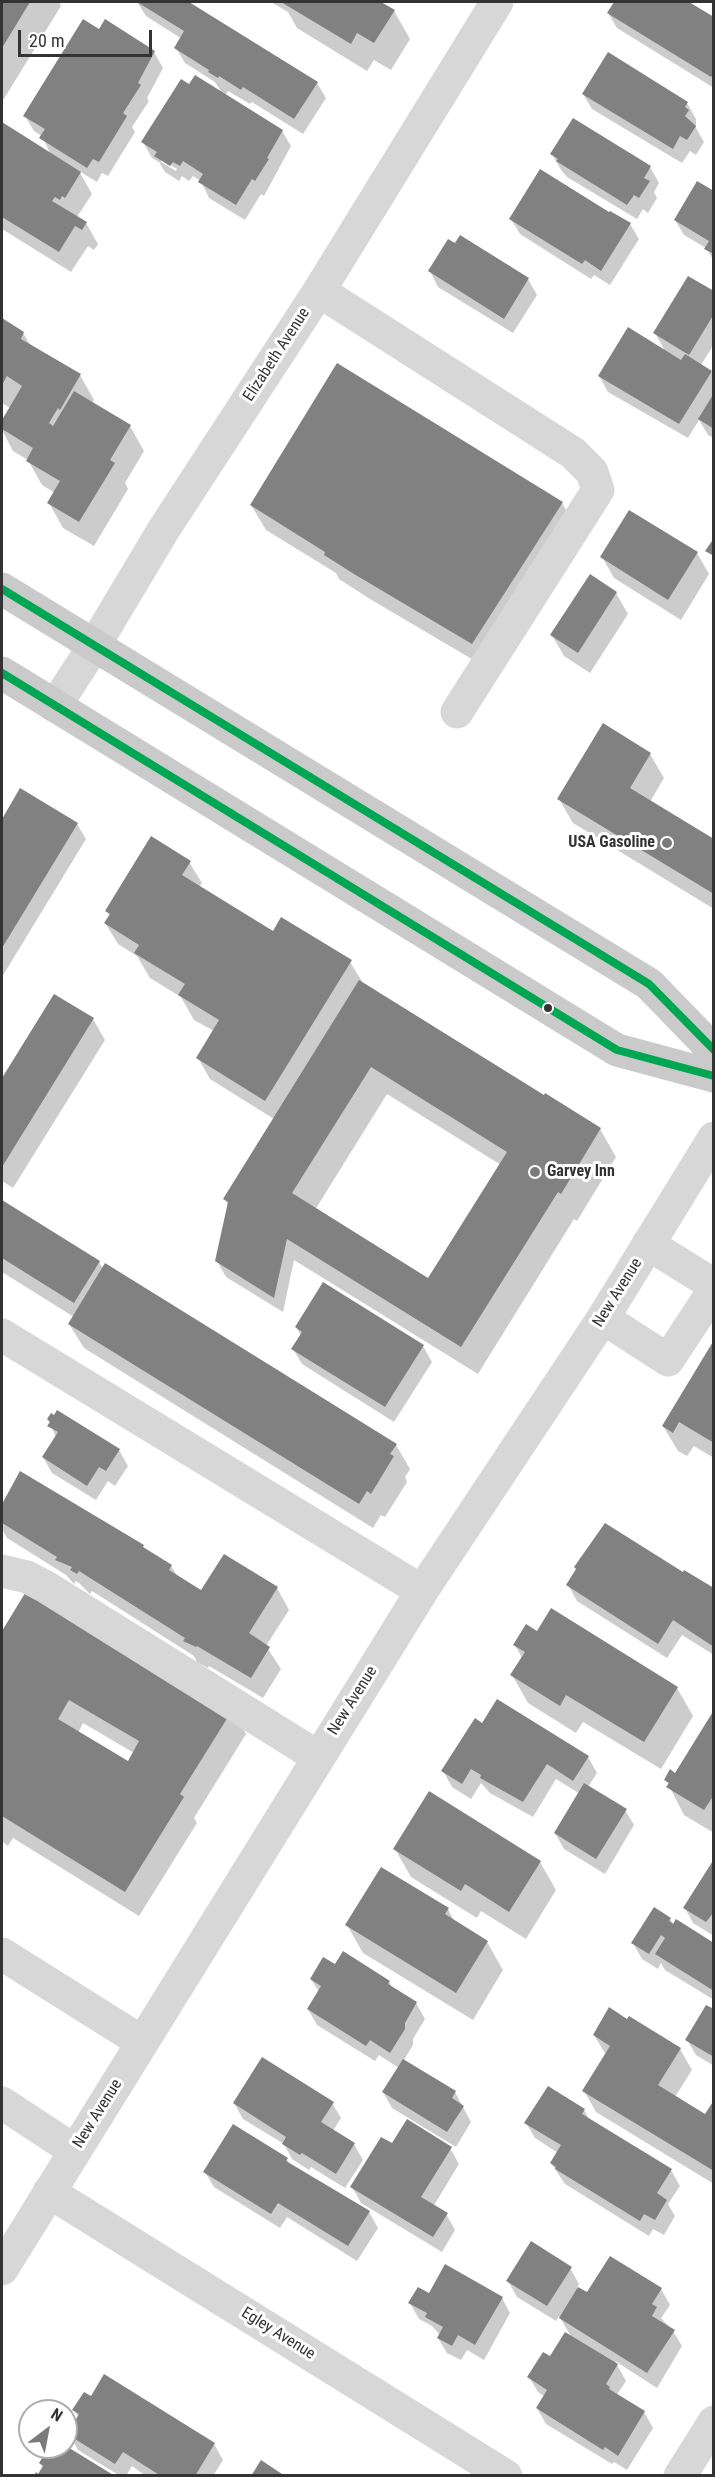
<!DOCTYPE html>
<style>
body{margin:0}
#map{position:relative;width:715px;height:2477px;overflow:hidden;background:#fff;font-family:"Roboto Condensed",sans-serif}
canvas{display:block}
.frame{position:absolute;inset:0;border:3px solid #333;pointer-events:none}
.north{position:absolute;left:18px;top:2399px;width:60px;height:60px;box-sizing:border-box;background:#fff;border:2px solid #adadad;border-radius:50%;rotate:32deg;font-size:16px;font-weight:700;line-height:24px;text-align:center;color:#333}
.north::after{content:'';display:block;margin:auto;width:21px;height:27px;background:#7a7a7a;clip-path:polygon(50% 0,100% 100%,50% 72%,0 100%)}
.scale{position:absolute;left:18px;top:30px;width:134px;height:27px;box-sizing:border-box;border:3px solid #333;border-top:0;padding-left:8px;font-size:18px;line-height:21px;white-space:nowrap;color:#333;-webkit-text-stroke:4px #fff;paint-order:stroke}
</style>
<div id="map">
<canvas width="715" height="2477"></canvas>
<div class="frame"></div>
<div class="north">N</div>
<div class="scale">20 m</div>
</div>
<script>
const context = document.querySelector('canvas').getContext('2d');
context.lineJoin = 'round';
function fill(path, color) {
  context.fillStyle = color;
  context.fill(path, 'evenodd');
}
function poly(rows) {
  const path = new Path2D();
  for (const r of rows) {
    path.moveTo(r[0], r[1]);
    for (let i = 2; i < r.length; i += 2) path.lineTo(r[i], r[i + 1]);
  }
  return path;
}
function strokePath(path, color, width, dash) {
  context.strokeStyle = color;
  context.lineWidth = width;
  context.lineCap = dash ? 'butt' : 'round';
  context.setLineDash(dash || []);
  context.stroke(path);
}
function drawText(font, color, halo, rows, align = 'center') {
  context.font = font + ' "Roboto Condensed",sans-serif';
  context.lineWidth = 6;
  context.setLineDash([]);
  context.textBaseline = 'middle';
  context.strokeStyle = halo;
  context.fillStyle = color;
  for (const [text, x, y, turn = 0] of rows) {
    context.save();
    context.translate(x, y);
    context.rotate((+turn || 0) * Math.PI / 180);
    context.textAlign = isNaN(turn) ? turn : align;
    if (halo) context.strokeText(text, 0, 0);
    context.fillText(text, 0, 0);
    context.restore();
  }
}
const shadow = poly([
 [2,2,59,2,61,6,2,102],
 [137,2,186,2,317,83,326,98,303,134,252,102,250,104,228,91,225,96,282,131,291,146,264,196,261,194,245,220,209,198,201,181,193,176,189,181,182,176,179,181,165,172,159,162,152,158,143,142,190,86,222,93,215,82,185,63,176,48,182,39,146,16],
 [161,159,177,169,176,171,161,162],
 [271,2,379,2,394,11,410,39,391,70,374,60,367,71,297,28,288,12],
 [616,2,686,2,714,18,714,88,617,28,608,13],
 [99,31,154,52,163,68,147,98,149,101,132,127,135,132,108,176,102,173,97,182,79,171,92,194,77,217,86,223,98,244,94,250,88,246,71,272,2,229,2,124,51,155,42,136,34,131,25,116],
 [583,94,687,103,696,119,696,128,704,142,696,155,690,151,682,163,592,109],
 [573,120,650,167,659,183,654,192,657,198,648,213,643,209,637,219,567,177,561,170,552,154],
 [714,193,714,261,706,248,684,235,675,220],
 [609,215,630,224,639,239,610,285,594,275,591,279,520,234,511,219],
 [430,271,528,279,537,295,513,333,438,287],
 [714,293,714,344,701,365,711,372,714,376,714,438,708,435,699,420,688,438,608,392,599,376,666,353,655,333],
 [2,320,23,333,31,346,80,375,94,400,92,403,130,426,144,451,125,483,128,489,94,546,63,528,49,503,55,493,42,485,28,460,13,451,2,430,2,423,10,408,2,403],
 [562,503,576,528,487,668,370,599,339,579,336,573,266,530,251,505],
 [630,512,697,553,709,574,681,620,614,578,602,557],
 [616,593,628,614,590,673,564,656,552,635],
 [650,754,664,778,650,802,714,841,714,909,573,823,559,799],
 [21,790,77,824,86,839,2,977,2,820],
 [189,862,202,883,199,887,273,933,350,962,363,983,544,1097,600,1129,616,1157,577,1221,574,1219,478,1374,294,1260,283,1312,226,1277,217,1261,229,1206,225,1199,274,1119,210,1079,198,1058,214,1031,194,1020,181,997,150,978,137,956,118,944,105,923,110,916,107,911],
 [387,1094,501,1165,429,1281,315,1210],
 [55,996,93,1019,105,1040,13,1188,2,1181,2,1081],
 [2,1202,99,1262,103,1269,396,1445,410,1469,405,1477,407,1482,385,1517,381,1515,373,1528,84,1348,69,1324,74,1317,2,1272],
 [296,1327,423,1346,432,1362,394,1422,302,1364,293,1349,301,1336],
 [714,1343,714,1458,694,1446,687,1456,678,1451,663,1426],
 [48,1419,119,1450,128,1466,115,1486,108,1481,96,1500,52,1473,43,1457,56,1437],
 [20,1473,143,1546,145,1550,171,1566,178,1577,202,1592,277,1588,289,1610,266,1646,281,1669,263,1698,209,1666,208,1668,197,1662,194,1656,92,1591,90,1594,80,1584,76,1581,74,1584,66,1575,7,1538,2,1529,2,1506],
 [683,1574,714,1590,714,1655,682,1635,667,1658,577,1601,568,1585],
 [31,1587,232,1710,246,1734,194,1818,197,1823,139,1916,13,1838,8,1846,2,1841,2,1634],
 [83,1723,134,1753,128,1763,78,1733],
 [538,1633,677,1688,693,1716,661,1769,583,1722,576,1733,528,1703,512,1675,522,1658,515,1645],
 [714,1712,714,1833,684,1815,666,1780,676,1775],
 [588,1757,597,1773,588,1787,625,1810,634,1825,605,1874,564,1849,555,1833,580,1794,556,1779,533,1817,490,1793,481,1783,471,1799,452,1787,443,1771],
 [395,1849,540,1862,556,1890,526,1939,481,1911,477,1918,411,1877],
 [714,1862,714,1936,693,1923,685,1908],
 [448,1909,455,1923,487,1942,503,1970,473,2020,363,1953,347,1925],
 [654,1910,670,1919,674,1925,714,1945,714,2000,665,1970,661,1963,658,1969,642,1959,633,1943],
 [335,1966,389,1982,393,1989,416,2003,425,2019,413,2039,413,2045,404,2060,455,2092,471,2122,456,2147,392,2108,383,2092,399,2068,379,2055,375,2061,317,2025,308,2009,319,1992,311,1979],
 [714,2011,714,2066,696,2055,687,2040],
 [594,2035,680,2049,692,2070,675,2097,706,2116,714,2103,714,2184,596,2112,584,2091,606,2055],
 [234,2103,332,2103,341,2118,333,2131,354,2144,363,2160,345,2188,311,2167,309,2170,292,2159,284,2144,243,2119],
 [584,2110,590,2121,671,2170,680,2186,668,2204,675,2216,664,2235,653,2229,649,2236,565,2184,551,2163,558,2153,535,2138,526,2123],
 [393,2145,450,2148,459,2164,433,2207,446,2214,455,2230,442,2252,361,2203,352,2187],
 [287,2159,290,2165,369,2212,378,2228,357,2261,287,2217,280,2228,214,2187,205,2172],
 [570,2268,579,2284,577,2288,587,2294,661,2289,670,2305,661,2318,673,2331,682,2346,657,2388,615,2361,626,2381,616,2396,644,2412,653,2428,627,2470,614,2462,612,2464,546,2424,537,2408,545,2397,538,2392,529,2377,572,2338,559,2316,556,2321,517,2297,508,2281],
 [430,2295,502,2298,510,2313,484,2360,467,2350,461,2360,447,2353,438,2338,440,2335,432,2326,419,2319,410,2303],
 [74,2410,214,2444,223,2460,213,2476,146,2476,132,2466,126,2476,120,2476,78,2450,69,2434,79,2418]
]);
const building = poly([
 [2,2,30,2,2,48],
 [137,2,189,2,318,82,294,119,243,87,241,90,219,76,218,78,208,72,209,70,174,48,184,31],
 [281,2,381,2,395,10,374,43,357,33,351,44],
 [614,2,689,2,714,17,714,73,711,77,607,13],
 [83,19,99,29,105,19,155,51,138,83,141,85,123,113,127,116,99,162,93,159,87,168,39,138,45,129,23,116],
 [608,52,688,102,685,107,689,110,685,116,696,126,687,140,680,136,673,149,582,94],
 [195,75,283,130,267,158,269,159,255,181,252,179,236,205,198,182,203,174,183,161,180,166,173,162,170,166,154,156,157,152,141,142,181,79,189,84],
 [573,118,651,166,644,178,650,181,639,198,634,195,627,205,556,161,558,159,550,154],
 [2,122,81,172,65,198,62,196,60,200,55,197,52,201,87,222,82,230,75,226,59,252,2,217],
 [540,169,609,212,610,211,631,223,601,271,585,260,582,264,509,219],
 [697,181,714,191,714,254,704,249,709,241,674,220],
 [460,235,529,278,504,319,428,271,448,239,455,243],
 [688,276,714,291,714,314,689,355,653,333],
 [2,318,24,332,21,339,81,374,60,410,58,408,49,423,53,426,74,391,131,425,110,460,115,463,79,522,47,503,60,481,26,461,33,448,2,429,2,420,22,386,7,376,2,385],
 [628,327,681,360,685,354,712,371,679,424,598,376],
 [337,363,563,502,472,644,354,574,324,555,325,552,250,505],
 [714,393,714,429,698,419],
 [629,510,698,552,668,600,600,557],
 [714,538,714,556,705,551],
 [590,574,617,592,578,653,550,635],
 [603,723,651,753,630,788,714,839,714,894,557,799],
 [20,788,78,823,2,948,2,819],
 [151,836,191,861,182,875,273,931,281,917,352,960,265,1101,196,1058,219,1020,178,995,185,984,134,953,139,945,104,923,110,914,105,911],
 [359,980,544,1095,545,1093,601,1128,561,1194,558,1192,461,1347,287,1239,274,1298,215,1261,228,1202,223,1199],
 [371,1067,507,1152,428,1278,292,1193],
 [54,994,94,1018,2,1167,2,1078],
 [2,1200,100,1261,74,1303,2,1258],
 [105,1263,397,1444,390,1454,394,1456,371,1494,367,1491,359,1504,68,1324],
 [323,1282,424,1345,385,1407,291,1349,302,1332,295,1327],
 [714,1340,714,1443,679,1422,673,1433,662,1426],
 [57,1410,120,1449,106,1471,99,1467,87,1486,42,1457,58,1432,47,1426,50,1422,47,1419,51,1413,54,1415],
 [20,1471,144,1545,143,1547,172,1565,169,1570,201,1590,224,1554,278,1587,249,1633,270,1647,251,1678,197,1646,196,1647,183,1641,185,1638,79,1571,77,1574,70,1570,72,1567,55,1560,57,1557,2,1523,2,1504],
 [605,1523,683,1572,684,1570,714,1588,714,1647,673,1620,658,1644,566,1585,576,1569,574,1567],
 [30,1585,233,1709,180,1794,184,1797,125,1892,2,1816,2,1631],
 [69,1700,139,1741,128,1761,58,1719],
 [551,1608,678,1687,644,1742,566,1695,560,1706,510,1675,525,1652,513,1645,526,1624,537,1631],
 [497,1699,589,1756,573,1781,547,1764,523,1802,480,1778,481,1775,471,1769,462,1784,441,1771,475,1718,482,1723],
 [714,1710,714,1795,704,1810,666,1787,669,1783,664,1780,670,1769,675,1773],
 [584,1783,627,1809,596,1859,554,1833],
 [429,1791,541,1861,509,1912,465,1884,461,1891,393,1849],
 [714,1859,714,1912,706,1922,683,1908],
 [381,1867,449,1908,445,1914,488,1941,456,1993,345,1925],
 [654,1907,671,1918,669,1921,673,1924,676,1919,714,1943,714,1991,655,1954,665,1938,661,1935,649,1954,631,1943],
 [343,1951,390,1981,388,1984,417,2002,405,2023,405,2029,390,2053,370,2040,366,2046,307,2009,321,1986,310,1979,323,1957,335,1964],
 [706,2005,714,2009,714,2057,685,2040],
 [609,2007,627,2019,629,2016,681,2048,658,2085,705,2114,714,2100,714,2171,582,2091,610,2046,593,2035],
 [262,2057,334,2102,321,2122,355,2143,336,2174,302,2153,300,2155,282,2144,286,2137,233,2103],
 [403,2059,456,2091,452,2098,464,2106,447,2132,382,2092],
 [548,2086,585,2109,582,2114,672,2169,657,2193,667,2200,655,2220,644,2214,640,2221,555,2169,556,2167,550,2163,561,2145,524,2123],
 [407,2119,452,2147,421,2197,448,2213,433,2237,350,2187,381,2137,392,2143],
 [233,2124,288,2158,286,2161,370,2211,348,2246,278,2203,271,2214,203,2172],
 [531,2241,572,2267,547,2306,506,2281],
 [610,2256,662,2288,652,2304,657,2307,652,2316,675,2330,647,2373,559,2318,578,2287,587,2292],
 [445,2264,503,2297,475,2345,458,2335,452,2346,437,2338,443,2327,425,2317,427,2313,408,2303,418,2287,429,2293],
 [565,2332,618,2364,606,2384,610,2387,609,2389,645,2411,618,2456,605,2447,603,2450,536,2408,547,2390,527,2377,543,2352,550,2356],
 [104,2374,215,2443,195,2476,161,2476,123,2452,115,2464,67,2434,79,2414,72,2410,84,2392,91,2396],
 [66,2446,115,2476,34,2476,36,2472,38,2474,43,2466,39,2463,49,2447],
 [261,2460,285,2476,251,2476]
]);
const minor = poly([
 [319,291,573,453,592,472,598,490,457,712],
 [55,706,94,646,164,529,319,291,497,2],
 [648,1244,714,1285],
 [603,1318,668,1360,714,1290],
 [2,1335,422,1591],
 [2,1571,27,1577,46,1587,318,1757],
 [2,1954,142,2042],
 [2,2103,75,2151],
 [49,2192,506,2476],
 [2,2269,422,1591,603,1318,714,1138],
 [680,2476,714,2422]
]);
const major = poly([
 [2,589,649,984,714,1051],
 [2,673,617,1050,714,1076]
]);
const bus1 = poly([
 [2,589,649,984,714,1050],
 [2,673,617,1050,714,1076]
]);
const markers = [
 [667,843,6,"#7a7a7a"],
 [548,1008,5,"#333"],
 [535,1172,6,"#7a7a7a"]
];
const streetNames = [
 ["Elizabeth Avenue",277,355,-57],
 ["New Avenue",618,1293,-58],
 ["New Avenue",353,1701,-58],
 ["New Avenue",98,2114,-58],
 ["Egley Avenue",278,2334,32]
];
const poiNames = [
 ["USA Gasoline",655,843],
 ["Garvey Inn",547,1172,"left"]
];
fill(shadow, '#0003');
fill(building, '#818181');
strokePath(minor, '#d7d7d7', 33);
strokePath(major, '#cacaca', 33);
strokePath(bus1, '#00a651', 8);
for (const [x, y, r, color] of markers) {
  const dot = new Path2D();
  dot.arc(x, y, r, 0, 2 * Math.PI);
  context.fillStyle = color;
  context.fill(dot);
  strokePath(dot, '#fff', 2);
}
drawText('16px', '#333', '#fff', streetNames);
drawText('bold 16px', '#333', '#fff', poiNames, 'right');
</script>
